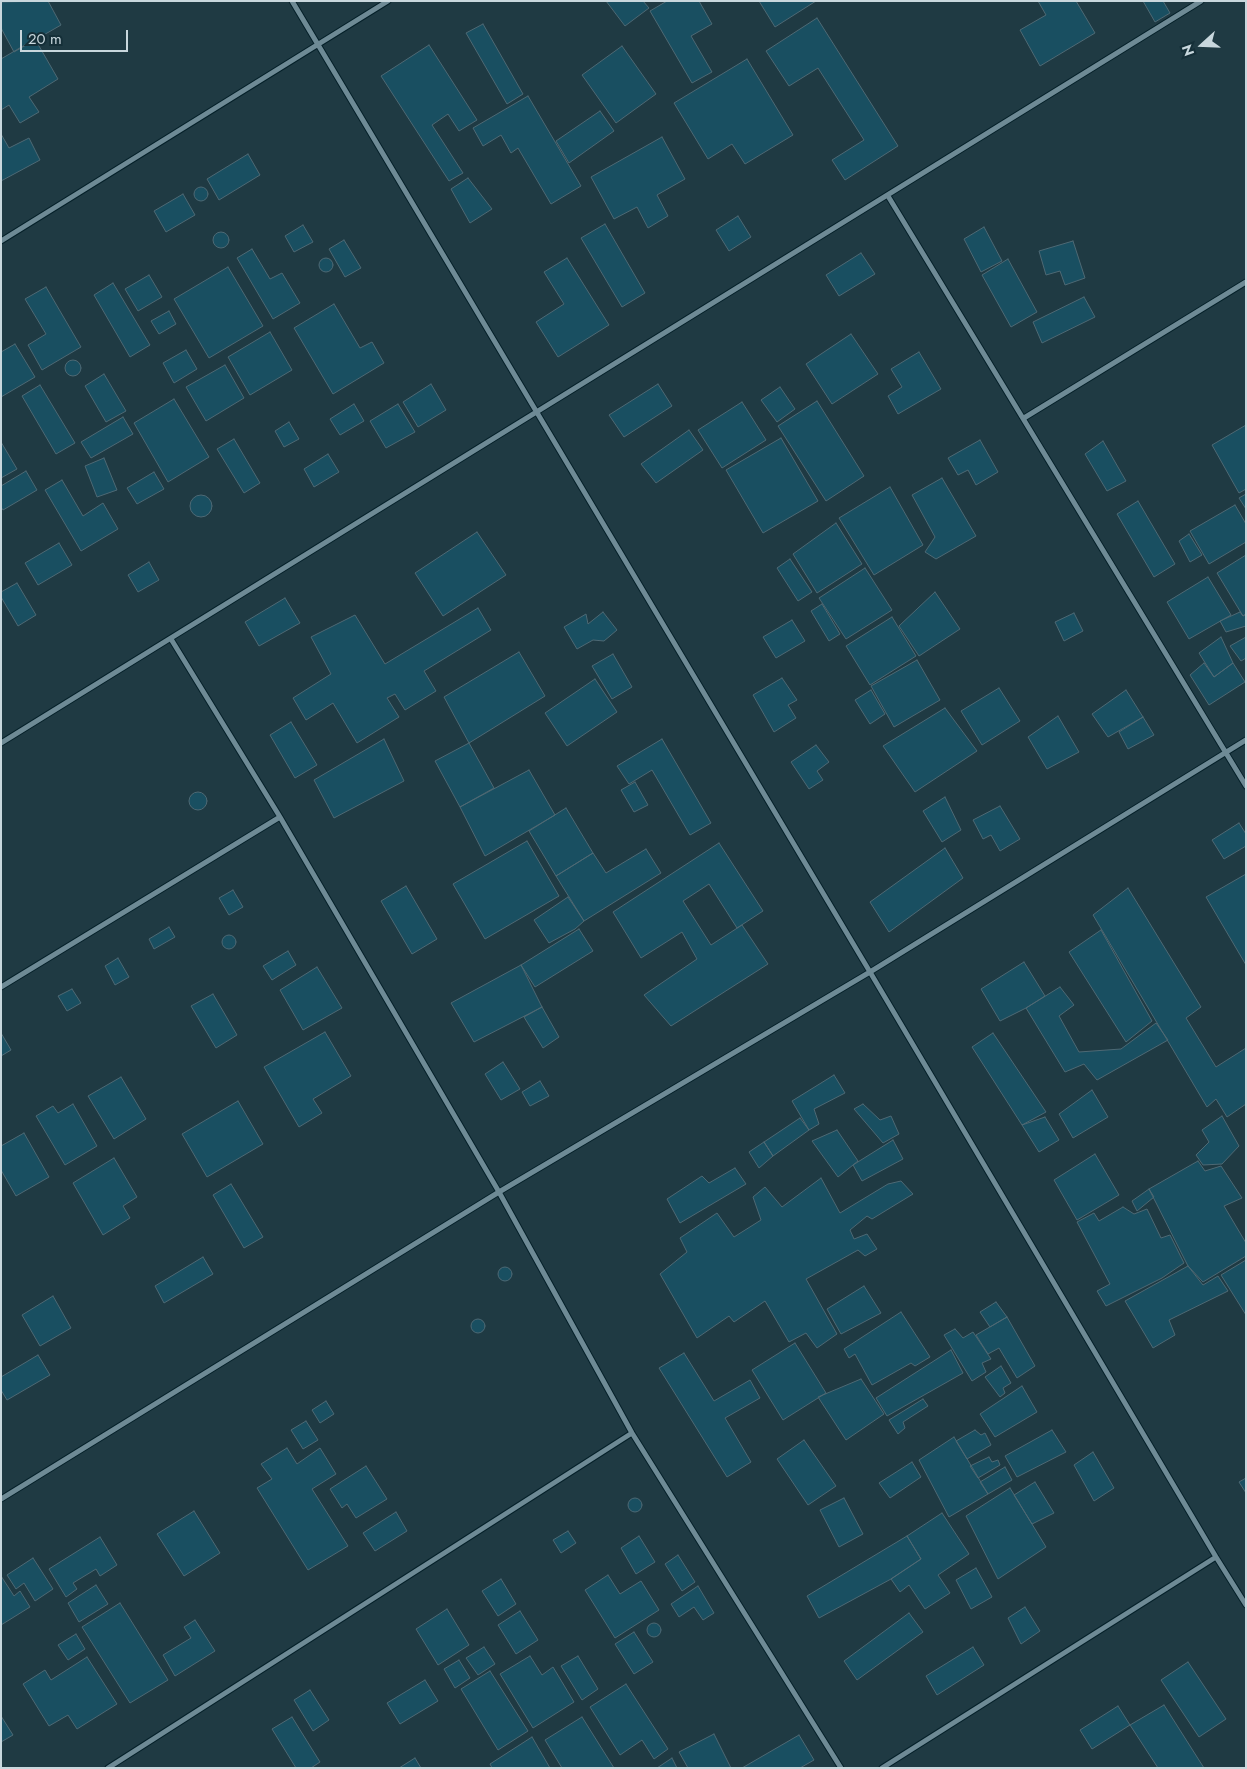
<!DOCTYPE html>
<style>
body{margin:0}
#map{position:relative;width:1247px;height:1769px;overflow:hidden;background:#1f3a43;font-family:Jost,sans-serif}
canvas{display:block}
.frame{position:absolute;inset:0;border:2px solid #c8d7dd;pointer-events:none}
.north{position:absolute;left:1177px;top:20px;width:50px;height:50px;-webkit-text-stroke:4px #152f38;paint-order:stroke;rotate:250deg;font-size:14px;font-weight:700;line-height:20px;text-align:center;color:#c8d7dd}
.north::after{content:'';display:block;margin:auto;width:18px;height:22px;background:#c8d7dd;clip-path:polygon(50% 0,100% 100%,50% 72%,0 100%)}
.scale{position:absolute;left:20px;top:30px;width:108px;height:22px;box-sizing:border-box;border:2px solid #c8d7dd;border-top:0;padding-left:6px;font-size:15px;line-height:18px;white-space:nowrap;color:#c8d7dd;-webkit-text-stroke:4px #152f38;paint-order:stroke}
</style>
<div id="map">
<canvas width="1247" height="1769"></canvas>
<div class="frame"></div>
<div class="north">N</div>
<div class="scale">20 m</div>
</div>
<script>
const context = document.querySelector('canvas').getContext('2d');
context.lineJoin = 'round';
function fill(path, color) {
  context.fillStyle = color;
  context.fill(path, 'evenodd');
}
function poly(rows) {
  const path = new Path2D();
  for (const r of rows) {
    if (r.length === 3) {
      path.moveTo(r[0] + r[2], r[1]);
      path.arc(r[0], r[1], r[2], 0, 2 * Math.PI);
      continue;
    }
    path.moveTo(r[0], r[1]);
    for (let i = 2; i < r.length; i += 2) path.lineTo(r[i], r[i + 1]);
  }
  return path;
}
function strokePath(path, color, width, dash) {
  context.strokeStyle = color;
  context.lineWidth = width;
  context.lineCap = dash ? 'butt' : 'round';
  context.setLineDash(dash || []);
  context.stroke(path);
}
const building = poly([
 [48,1,61,25,14,52,1,28,1,2,48,1],
 [606,1,643,1,649,8,625,26,606,1],
 [667,1,699,1,712,24,691,36,712,72,692,83,650,11,667,1],
 [759,1,816,1,775,27,759,1],
 [1038,1,1076,1,1095,33,1040,66,1020,30,1046,15,1038,1],
 [1143,1,1163,1,1170,13,1155,22,1143,1],
 [817,18,898,146,845,180,832,160,864,140,818,68,789,86,766,51,817,18],
 [483,24,523,94,507,104,466,33,483,24],
 [35,39,58,79,29,97,39,112,20,123,9,105,1,110,1,59,35,39],
 [429,45,477,120,459,131,448,114,432,125,463,173,449,181,381,76,429,45],
 [622,46,656,94,616,123,582,75,622,46],
 [747,59,793,135,745,164,732,144,708,159,674,103,747,59],
 [528,96,581,186,551,204,518,148,511,153,501,135,483,146,473,128,528,96],
 [600,111,614,131,569,163,556,141,600,111],
 [1,134,9,148,29,138,40,160,1,181,1,134],
 [662,137,685,179,657,195,668,216,648,228,637,207,614,219,591,177,662,137],
 [248,154,260,175,219,200,207,179,248,154],
 [468,178,492,209,470,223,451,189,468,178],
 [201,194,7],
 [183,194,195,215,166,232,154,211,183,194],
 [738,216,751,237,729,251,716,230,738,216],
 [605,224,645,293,622,307,581,238,605,224],
 [303,225,313,242,294,252,285,236,303,225],
 [984,227,1002,261,981,272,964,239,984,227],
 [221,240,8],
 [344,240,361,268,345,277,329,249,344,240],
 [1073,241,1085,278,1065,285,1060,271,1046,275,1039,251,1073,241],
 [252,249,270,279,282,273,300,303,273,319,237,258,252,249],
 [861,253,875,274,839,296,826,275,861,253],
 [326,265,7],
 [567,258,609,325,558,357,536,322,564,304,544,272,567,258],
 [1008,259,1037,312,1011,327,982,275,1008,259],
 [228,267,263,326,209,358,174,299,228,267],
 [149,275,162,297,138,311,125,289,149,275],
 [113,283,150,345,130,357,94,295,113,283],
 [46,287,81,347,42,370,28,345,46,334,25,299,46,287],
 [1084,297,1095,317,1042,343,1033,322,1084,297],
 [334,304,360,348,372,342,384,363,333,394,294,328,334,304],
 [169,311,176,324,159,334,151,321,169,311],
 [270,332,292,370,250,395,228,357,270,332],
 [851,334,878,374,832,404,806,364,851,334],
 [15,344,35,377,1,397,1,352,15,344],
 [186,350,197,369,174,383,163,363,186,350],
 [919,352,941,389,898,414,888,396,902,387,891,369,919,352],
 [73,368,8],
 [225,365,244,398,206,421,186,387,225,365],
 [104,374,126,411,106,422,85,386,104,374],
 [431,384,446,410,418,427,403,402,431,384],
 [658,384,672,406,624,437,609,415,658,384],
 [40,385,75,443,56,454,22,396,40,385],
 [780,387,795,409,777,422,761,400,780,387],
 [174,399,209,457,168,482,134,423,174,399],
 [817,401,864,476,826,501,778,426,817,401],
 [742,402,766,440,722,468,698,430,742,402],
 [354,404,364,421,340,435,330,419,354,404],
 [398,404,415,432,386,448,370,421,398,404],
 [123,417,133,434,91,458,81,442,123,417],
 [289,422,299,439,284,447,275,431,289,422],
 [1246,425,1246,489,1239,493,1212,445,1246,425],
 [689,430,703,450,656,483,641,464,689,430],
 [781,438,818,501,763,533,726,470,781,438],
 [234,439,260,483,244,493,217,449,234,439],
 [980,440,998,472,976,485,968,470,958,475,948,458,980,440],
 [1103,441,1126,481,1107,491,1085,454,1103,441],
 [1,442,17,469,1,478,1,442],
 [328,454,339,472,314,487,304,469,328,454],
 [104,458,117,490,97,497,85,466,104,458],
 [26,471,37,490,3,510,1,507,1,486,26,471],
 [154,472,164,489,137,504,127,488,154,472],
 [942,478,976,536,936,559,925,552,935,537,912,495,942,478],
 [62,480,83,516,103,503,118,529,81,551,45,490,62,480],
 [890,487,923,545,874,575,839,518,890,487],
 [1246,494,1246,509,1239,498,1246,494],
 [201,506,11],
 [1138,501,1175,564,1154,577,1117,514,1138,501],
 [1235,505,1246,524,1246,542,1209,564,1190,531,1235,505],
 [836,523,862,564,817,593,793,554,836,523],
 [477,532,506,575,443,616,415,573,477,532],
 [1189,534,1202,555,1190,562,1179,541,1189,534],
 [59,543,72,565,38,585,25,563,59,543],
 [1246,555,1246,614,1243,616,1217,573,1246,555],
 [790,559,812,592,798,601,777,568,790,559],
 [149,562,159,580,138,592,128,575,149,562],
 [865,568,892,610,846,639,819,598,865,568],
 [1208,577,1231,615,1189,639,1167,602,1208,577],
 [17,583,36,615,18,626,1,597,1,592,17,583],
 [935,592,960,629,919,656,899,626,935,592],
 [285,598,300,623,259,646,245,622,285,598],
 [822,604,840,634,829,641,811,611,822,604],
 [478,608,491,630,424,671,436,691,405,710,395,694,387,698,399,717,357,743,333,703,306,720,293,698,331,674,311,637,355,615,385,664,478,608],
 [603,612,617,630,604,641,593,640,577,649,564,627,586,614,588,624,603,612],
 [1240,612,1243,616,1246,614,1246,626,1226,632,1220,621,1240,612],
 [1074,613,1083,631,1064,641,1055,622,1074,613],
 [892,617,916,656,870,685,846,646,892,617],
 [792,620,805,641,776,658,763,637,792,620],
 [1221,637,1233,663,1214,677,1199,653,1221,637],
 [1246,637,1246,658,1241,661,1230,646,1246,637],
 [519,652,545,696,469,743,444,697,519,652],
 [613,654,632,687,612,699,592,666,613,654],
 [917,660,940,700,894,727,871,686,917,660],
 [1204,663,1214,677,1233,663,1245,682,1209,705,1190,675,1204,663],
 [782,678,797,700,788,705,796,718,774,732,753,695,782,678],
 [595,679,617,712,567,746,545,713,595,679],
 [999,688,1020,721,982,745,961,711,999,688],
 [871,690,885,714,870,724,855,700,871,690],
 [1126,690,1143,717,1108,737,1092,714,1126,690],
 [945,708,977,751,915,792,883,746,945,708],
 [1058,716,1079,752,1047,769,1028,737,1058,716],
 [1143,717,1154,735,1128,749,1119,732,1143,717],
 [291,722,317,765,295,778,270,735,291,722],
 [384,739,404,781,334,818,314,780,384,739],
 [662,739,711,823,690,835,652,770,629,784,617,766,662,739],
 [469,743,494,788,460,807,435,761,469,743],
 [816,745,829,762,817,771,823,780,809,789,791,762,816,745],
 [529,770,555,815,485,856,460,807,529,770],
 [635,782,648,805,634,812,621,790,635,782],
 [198,801,9],
 [945,797,961,830,942,842,923,811,945,797],
 [1000,806,1020,839,1000,851,991,835,983,839,973,820,1000,806],
 [566,808,593,853,556,876,529,831,566,808],
 [1239,823,1246,834,1246,846,1224,859,1212,840,1239,823],
 [527,841,559,896,485,939,453,884,527,841],
 [719,843,763,911,737,928,709,884,683,901,711,945,742,925,768,964,671,1026,644,995,697,959,682,932,641,958,613,912,719,843],
 [945,848,963,878,889,932,870,902,945,848],
 [646,849,661,873,584,921,556,876,593,853,606,873,646,849],
 [1246,874,1246,965,1206,897,1246,874],
 [406,886,437,939,412,954,381,901,406,886],
 [1128,888,1201,1007,1186,1018,1216,1067,1246,1048,1246,1104,1227,1117,1216,1099,1207,1107,1093,915,1128,888],
 [233,890,243,907,229,915,219,898,233,890],
 [568,897,584,921,575,929,549,943,534,920,568,897],
 [169,927,175,937,154,949,149,939,169,927],
 [579,929,593,951,535,987,521,965,579,929],
 [1101,930,1152,1021,1126,1042,1069,952,1101,930],
 [229,942,7],
 [288,951,296,965,272,980,263,966,288,951],
 [118,958,129,977,115,985,105,966,118,958],
 [1024,962,1045,996,1026,1008,1000,1021,981,989,1024,962],
 [521,965,542,1007,474,1042,451,1003,521,965],
 [317,967,342,1008,303,1030,280,990,317,967],
 [1060,987,1074,1005,1059,1016,1079,1052,1121,1049,1156,1023,1168,1040,1097,1080,1084,1064,1065,1072,1026,1008,1060,987],
 [72,989,81,1003,67,1011,58,996,72,989],
 [213,994,237,1035,216,1048,191,1006,213,994],
 [542,1007,559,1037,543,1048,524,1017,542,1007],
 [325,1032,351,1076,313,1099,322,1113,299,1127,264,1067,325,1032],
 [1,1033,11,1050,1,1056,1,1033],
 [993,1033,1046,1112,1022,1125,972,1047,993,1033],
 [503,1062,520,1089,501,1100,485,1074,503,1062],
 [834,1075,845,1093,814,1109,819,1124,809,1130,792,1101,834,1075],
 [121,1077,146,1119,114,1139,88,1096,121,1077],
 [540,1081,549,1096,530,1106,522,1092,540,1081],
 [1092,1090,1108,1117,1073,1138,1059,1114,1092,1090],
 [238,1101,263,1144,207,1177,182,1134,238,1101],
 [73,1104,97,1146,65,1165,36,1116,53,1106,58,1113,73,1104],
 [863,1104,880,1120,891,1116,899,1134,883,1143,854,1109,863,1104],
 [1222,1116,1239,1146,1222,1164,1203,1165,1196,1155,1209,1142,1202,1130,1222,1116],
 [1045,1117,1059,1140,1039,1152,1022,1125,1045,1117],
 [800,1118,809,1130,773,1156,764,1142,800,1118],
 [837,1130,858,1161,838,1177,812,1141,837,1130],
 [24,1133,49,1177,16,1196,1,1170,1,1146,24,1133],
 [893,1140,903,1159,862,1181,853,1165,893,1140],
 [764,1142,773,1156,759,1168,749,1152,764,1142],
 [1095,1154,1119,1195,1077,1220,1054,1180,1095,1154],
 [114,1158,137,1197,123,1206,130,1218,103,1235,73,1183,114,1158],
 [1198,1161,1205,1171,1221,1166,1242,1198,1224,1206,1246,1243,1246,1256,1203,1282,1188,1266,1149,1189,1198,1161],
 [735,1168,746,1184,680,1223,667,1199,702,1176,709,1183,735,1168],
 [821,1178,840,1213,888,1184,901,1181,913,1194,872,1219,867,1216,850,1230,854,1239,867,1234,877,1249,865,1256,858,1250,806,1279,837,1334,817,1348,806,1333,789,1342,765,1301,734,1322,729,1316,697,1338,660,1274,687,1252,680,1238,717,1213,734,1237,761,1220,753,1197,765,1187,782,1207,821,1178],
 [231,1184,263,1237,244,1248,213,1195,231,1184],
 [1149,1189,1154,1197,1137,1211,1132,1201,1149,1189],
 [1123,1207,1134,1214,1147,1209,1161,1238,1170,1235,1184,1263,1162,1278,1106,1306,1097,1291,1110,1284,1077,1222,1094,1213,1099,1221,1123,1207],
 [203,1257,213,1274,164,1303,155,1286,203,1257],
 [1246,1260,1246,1315,1221,1275,1246,1260],
 [1188,1266,1203,1285,1218,1276,1228,1291,1169,1320,1175,1335,1153,1348,1125,1301,1188,1266],
 [505,1274,7],
 [864,1286,881,1313,841,1334,827,1309,864,1286],
 [53,1296,71,1328,40,1346,22,1315,53,1296],
 [996,1302,1007,1317,990,1327,980,1312,996,1302],
 [901,1312,930,1357,915,1366,911,1363,872,1385,855,1354,849,1358,844,1349,901,1312],
 [1007,1317,1035,1366,1017,1378,999,1348,988,1354,976,1335,1007,1317],
 [478,1326,7],
 [955,1329,963,1338,973,1332,991,1359,982,1363,986,1372,972,1381,944,1335,955,1329],
 [795,1343,826,1393,783,1420,752,1370,795,1343],
 [951,1350,963,1373,887,1416,876,1398,951,1350],
 [684,1353,714,1401,750,1380,760,1398,725,1418,751,1462,727,1477,659,1368,684,1353],
 [38,1355,50,1375,7,1400,1,1390,1,1377,38,1355],
 [1001,1366,1011,1383,1003,1388,1005,1393,1000,1397,985,1377,1001,1366],
 [861,1379,884,1414,846,1440,818,1397,861,1379],
 [1022,1386,1037,1412,995,1437,980,1414,1022,1386],
 [923,1399,928,1406,903,1422,905,1428,898,1434,889,1420,923,1399],
 [326,1401,334,1414,320,1423,312,1410,326,1401],
 [306,1421,318,1440,303,1449,291,1430,306,1421],
 [975,1430,981,1435,985,1433,991,1445,967,1459,956,1441,975,1430],
 [1052,1430,1066,1452,1017,1477,1005,1456,1052,1430],
 [954,1437,988,1494,949,1517,919,1460,954,1437],
 [804,1440,836,1486,808,1505,777,1459,804,1440],
 [287,1448,297,1464,320,1448,336,1474,312,1489,348,1546,308,1570,257,1488,272,1479,261,1464,287,1448],
 [1093,1452,1114,1488,1094,1501,1074,1465,1093,1452],
 [989,1457,992,1462,998,1460,1000,1465,978,1478,970,1466,989,1457],
 [912,1462,921,1477,890,1498,879,1483,912,1462],
 [366,1466,387,1499,356,1518,347,1504,342,1508,330,1489,366,1466],
 [1005,1467,1012,1480,988,1494,980,1482,1005,1467],
 [1246,1478,1246,1493,1239,1482,1246,1478],
 [1035,1482,1054,1513,1032,1524,1014,1495,1035,1482],
 [1010,1488,1046,1547,998,1579,966,1516,1010,1488],
 [844,1498,863,1534,839,1547,820,1510,844,1498],
 [635,1505,7],
 [194,1511,220,1553,184,1576,157,1534,194,1511],
 [396,1512,407,1531,375,1551,363,1533,396,1512],
 [942,1513,969,1554,938,1575,950,1593,925,1609,909,1585,900,1592,891,1579,921,1559,907,1536,942,1513],
 [568,1531,576,1543,561,1553,553,1540,568,1531],
 [639,1536,655,1562,636,1574,621,1548,639,1536],
 [907,1536,921,1559,891,1579,819,1618,807,1596,907,1536],
 [100,1537,117,1565,100,1576,96,1569,73,1583,77,1589,66,1597,49,1569,100,1537],
 [678,1555,695,1582,682,1591,665,1564,678,1555],
 [33,1558,53,1589,35,1601,24,1583,16,1589,7,1575,33,1558],
 [976,1568,992,1597,971,1609,956,1580,976,1568],
 [608,1575,620,1594,641,1581,659,1610,615,1638,585,1590,608,1575],
 [1,1576,14,1596,20,1591,30,1607,1,1625,1,1576],
 [501,1579,516,1604,498,1616,482,1591,501,1579],
 [96,1585,108,1604,79,1622,68,1603,96,1585],
 [698,1586,714,1613,703,1620,694,1607,679,1617,671,1604,698,1586],
 [120,1603,168,1680,130,1703,82,1627,120,1603],
 [1025,1607,1040,1631,1021,1644,1008,1618,1025,1607],
 [447,1609,469,1645,438,1665,416,1629,447,1609],
 [520,1611,538,1640,516,1654,498,1625,520,1611],
 [909,1613,923,1632,857,1680,844,1661,909,1613],
 [195,1620,215,1651,175,1676,163,1655,191,1638,184,1627,195,1620],
 [654,1630,7],
 [634,1632,653,1662,634,1674,615,1644,634,1632],
 [76,1634,85,1649,68,1660,58,1645,76,1634],
 [484,1647,495,1664,478,1675,466,1658,484,1647],
 [973,1647,984,1665,937,1695,926,1676,973,1647],
 [530,1656,542,1675,553,1667,574,1702,533,1728,500,1674,530,1656],
 [578,1656,598,1689,582,1700,561,1666,578,1656],
 [87,1657,117,1704,77,1729,68,1715,49,1726,23,1684,45,1670,51,1680,87,1657],
 [459,1660,470,1678,455,1688,444,1669,459,1660],
 [1188,1662,1226,1719,1199,1737,1161,1680,1188,1662],
 [490,1671,528,1731,498,1750,461,1689,490,1671],
 [425,1680,438,1701,400,1724,387,1703,425,1680],
 [626,1684,668,1749,654,1759,642,1740,620,1755,590,1707,626,1684],
 [310,1690,329,1720,313,1731,294,1700,310,1690],
 [1164,1705,1204,1768,1158,1768,1130,1725,1164,1705],
 [1118,1706,1130,1725,1092,1749,1080,1730,1118,1706],
 [1,1716,13,1735,1,1742,1,1716],
 [292,1717,320,1762,311,1768,296,1768,272,1729,292,1717],
 [582,1717,614,1768,562,1768,545,1740,582,1717],
 [714,1734,731,1768,688,1768,679,1752,714,1734],
 [799,1735,814,1760,800,1768,742,1768,799,1735],
 [532,1737,550,1768,492,1768,490,1764,532,1737],
 [415,1758,421,1768,399,1768,415,1758],
 [672,1758,677,1768,657,1768,672,1758]
]);
const street = poly([
 [292,1,870,972,1216,1557,1246,1605],
 [888,196,1246,786],
 [1,241,388,1],
 [1024,418,1246,282],
 [171,639,280,817,499,1192,632,1433,841,1768],
 [1,743,1201,1],
 [1,987,280,817],
 [1,1499,499,1192,870,972,1246,740],
 [108,1768,632,1433],
 [882,1768,1216,1557]
]);
fill(building, '#194f61');
strokePath(building, '#4e6974', 1);
strokePath(street, '#052029', 7);
strokePath(street, '#6e8a95', 5);
</script>
